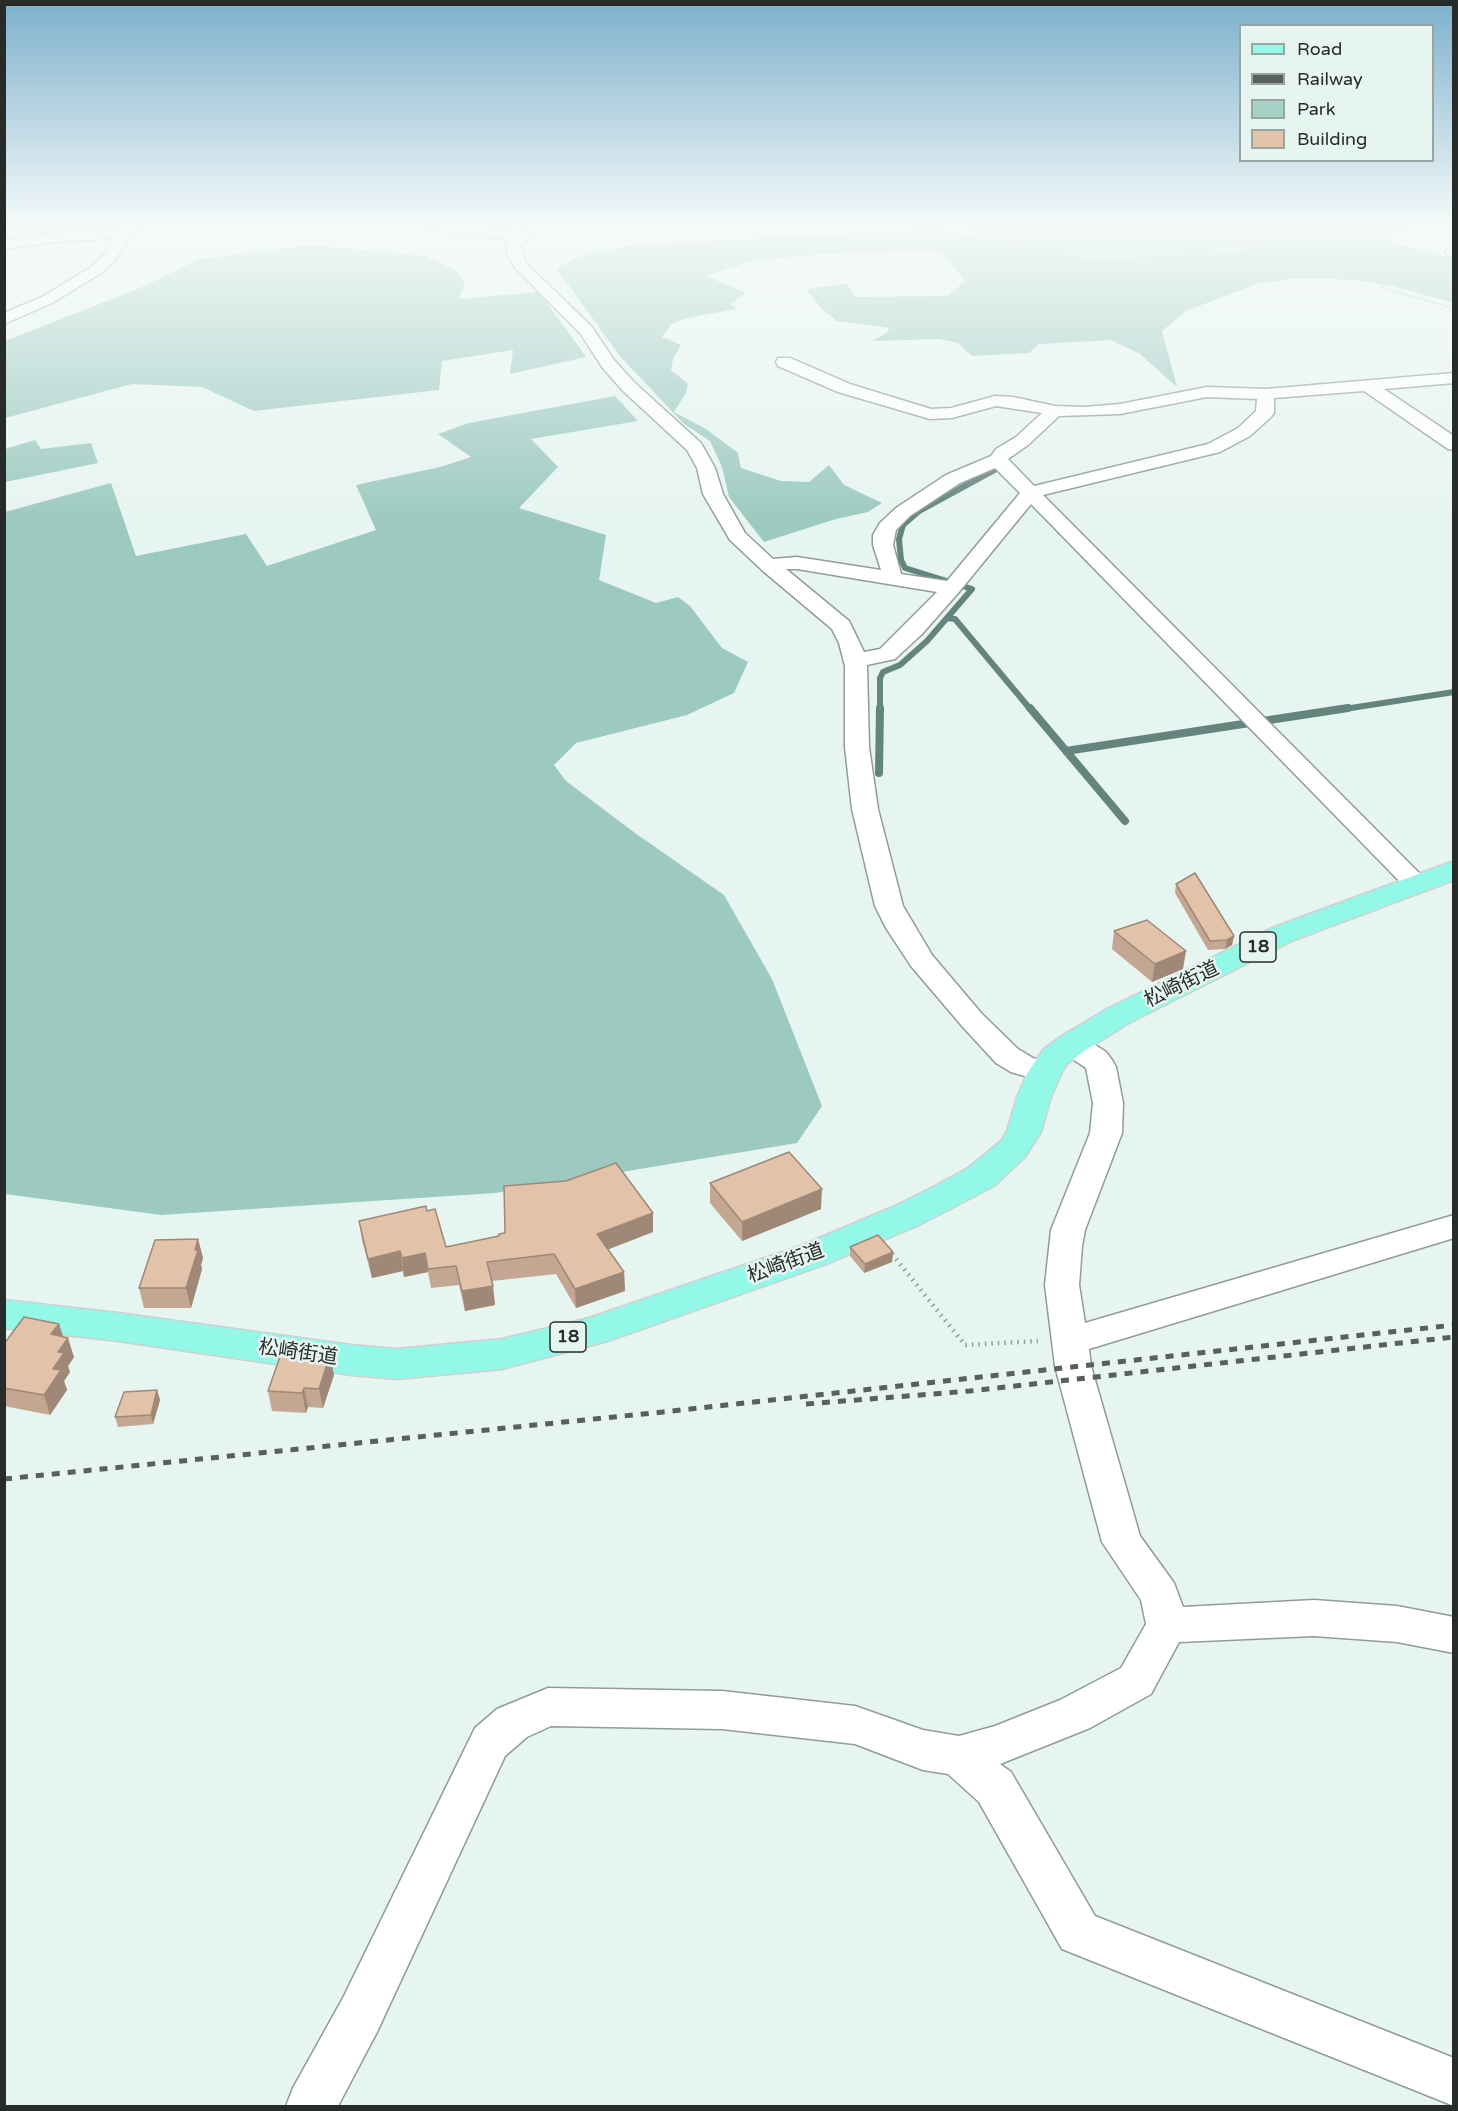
<!DOCTYPE html>
<meta charset="utf-8">
<style>
body{margin:0}
#map{position:relative;width:1458px;height:2111px;overflow:hidden;background:#e7f5f1;font-family:"Varela Round",sans-serif}
canvas{display:block}
.frame{position:absolute;inset:0;border:6px solid #272c2a;pointer-events:none}
.legend{position:absolute;left:1239px;top:24px;width:195px;height:138px;box-sizing:border-box;background:#e7f5f1;border:2px solid #9aa5a1;margin:0;padding:8px 10px;list-style:none;font-size:18px;color:#272c2a}
.legend li{display:flex;align-items:center;gap:12px;height:30px}
.legend b{width:30px;border:2px solid #9aa5a1}
</style>
<div id="map">
<canvas width="1458" height="2111"></canvas>
<div class="frame"></div>
<ul class="legend">
<li><b style="height:8px;background:#94f8e8"></b>Road</li>
<li><b style="height:8px;background:#585f5d"></b>Railway</li>
<li><b style="height:16px;background:#a6d1c7"></b>Park</li>
<li><b style="height:16px;background:#e3c2aa"></b>Building</li>
</ul>
</div>
<script>
const context = document.querySelector('canvas').getContext('2d');
context.lineJoin = 'round';
function fill(path, color) {
  context.fillStyle = color;
  context.fill(path, 'evenodd');
}
function poly(rows) {
  const path = new Path2D();
  for (const r of rows) {
    path.moveTo(r[0], r[1]);
    for (let i = 2; i < r.length; i += 2) path.lineTo(r[i], r[i + 1]);
  }
  return path;
}
function strokePath(path, color, width, dash) {
  context.strokeStyle = color;
  context.lineWidth = width;
  context.lineCap = dash ? 'butt' : 'round';
  context.setLineDash(dash || []);
  context.stroke(path);
}
function drawText(font, color, halo, rows, align = 'center') {
  context.font = font + ' "Varela Round","Noto Sans JP",sans-serif';
  context.lineWidth = 5;
  context.setLineDash([]);
  context.textBaseline = 'middle';
  context.strokeStyle = halo;
  context.fillStyle = color;
  for (const [text, x, y, turn = 0] of rows) {
    context.save();
    context.translate(x, y);
    context.rotate((+turn || 0) * Math.PI / 180);
    context.textAlign = isNaN(turn) ? turn : align;
    if (halo) context.strokeText(text, 0, 0);
    context.fillText(text, 0, 0);
    context.restore();
  }
}
const green = poly([
 [5,226,128,226,119,230,5,243],
 [969,226,1028,226,1122,235,1182,234,1262,226,1372,226,1376,232,1357,239,1298,245,1239,247,1183,255,1102,261,967,233]
]);
const forest = poly([
 [1028,226,1262,226,1182,234,1122,235],
 [1372,226,1447,226,1443,228,1414,226,1389,236,1393,243,1446,256,1453,255,1454,303,1392,286,1356,280,1301,278,1259,283,1186,311,1162,331,1177,387,1140,354,1111,340,1039,344,1029,353,972,356,958,343,939,339,871,341,887,333,889,328,837,321,822,309,806,289,847,284,855,297,948,296,965,281,943,253,925,250,825,254,755,260,706,276,746,293,730,304,737,309,686,318,671,324,662,337,681,345,673,359,671,370,688,384,686,393,674,412,706,429,738,453,741,468,781,481,809,482,829,465,844,485,882,503,868,512,836,519,764,542,729,497,722,467,710,441,684,424,619,355,556,268,576,258,596,252,637,245,938,228,1102,261,1357,239,1376,232],
 [310,245,426,256,457,271,465,283,459,299,539,292,586,357,510,374,513,350,442,361,439,390,254,411,202,387,132,384,5,418,5,341,140,288,199,259],
 [615,396,638,421,531,439,558,467,519,508,606,535,599,580,656,603,678,597,690,606,722,648,748,662,734,693,687,715,576,743,554,765,566,781,635,833,724,895,772,979,822,1106,797,1143,495,1193,161,1215,5,1194,5,512,111,483,136,556,246,534,267,566,376,530,356,485,440,467,471,457,438,434,469,423],
 [35,440,41,449,91,443,98,463,5,482,5,449]
]);
const streamFar1 = poly([
 [947,618,955,619,1031,710],
 [880,710,880,678,883,672,900,665,927,641,972,589,905,568,901,560,899,539,903,525,919,511,996,469],
 [1338,710,1454,692]
]);
const stream = poly([
 [1030,708,1125,821],
 [1066,751,1348,708],
 [879,773,880,708]
]);
const pathFar1 = poly([
 [1433,256,1398,266,1378,277,1378,282,1381,286,1397,292,1454,308]
]);
const path = poly([
 [892,1254,965,1345,1038,1341]
]);
const minor = poly([
 [128,226,144,226,132,236,113,262,101,273,52,303,4,324,4,313,42,297,91,267,103,256,116,238,55,242,4,249,4,241,55,234,123,229,128,226],
 [424,226,464,226,518,233,532,226,550,226,525,240,520,246,526,263,592,327,614,360,635,383,701,443,715,468,723,494,745,533,773,559,797,557,881,570,873,545,873,535,880,523,896,508,946,475,991,456,996,449,1016,437,1042,413,996,406,952,418,930,419,838,392,778,366,776,362,778,358,790,358,850,384,931,409,951,408,995,396,1013,397,1055,406,1085,407,1120,404,1207,387,1266,389,1454,373,1454,383,1384,389,1454,436,1454,450,1448,449,1364,391,1274,398,1274,413,1271,417,1250,436,1220,452,1043,495,1429,883,1425,889,1416,891,1407,889,1031,504,959,592,922,634,895,659,867,665,869,747,878,809,903,906,932,955,982,1014,1018,1049,1033,1058,1056,1065,1060,1072,1056,1079,1045,1082,1011,1072,996,1063,962,1026,911,966,886,928,875,906,852,809,845,747,845,666,839,643,832,629,763,571,730,540,703,494,697,468,687,450,623,391,602,367,580,333,515,268,507,253,506,246,510,240,431,230,424,226],
 [1207,397,1257,399,1256,411,1238,428,1208,444,1034,486,1008,459,1028,445,1059,416,1120,414,1207,397],
 [995,468,1020,493,947,581,901,574,893,545,896,530,910,516,960,483,995,468],
 [786,569,797,569,937,592,880,649,864,652,849,621,786,569],
 [1454,248,1454,256,1447,255,1445,252,1447,249,1454,248],
 [1072,1035,1083,1037,1106,1052,1112,1060,1116,1067,1123,1103,1122,1133,1085,1230,1082,1246,1079,1285,1085,1323,1454,1215,1454,1238,1089,1349,1091,1366,1140,1536,1174,1583,1183,1607,1314,1600,1397,1606,1454,1617,1454,1653,1397,1642,1314,1636,1179,1642,1151,1694,1090,1728,1000,1764,1011,1772,1095,1916,1454,2058,1454,2106,1062,1949,979,1802,948,1774,923,1770,855,1744,722,1729,551,1726,527,1737,505,1756,377,2032,338,2106,286,2106,293,2088,343,1998,475,1728,497,1709,548,1688,722,1691,855,1706,923,1730,959,1736,995,1726,1060,1700,1121,1668,1146,1624,1141,1600,1102,1542,1055,1366,1045,1285,1051,1230,1090,1133,1093,1103,1086,1068,1061,1051,1057,1044,1061,1037,1072,1035]
]);
const major = poly([
 [1454,861,1454,880,1294,940,1129,1023,1084,1051,1067,1064,1062,1072,1051,1097,1041,1132,1025,1157,994,1186,919,1225,826,1264,608,1341,502,1369,397,1379,351,1375,118,1341,4,1328,4,1300,118,1313,351,1345,397,1349,502,1339,589,1318,800,1246,893,1207,935,1186,968,1168,1001,1141,1007,1131,1017,1097,1028,1072,1043,1050,1060,1037,1107,1009,1272,928,1454,861]
]);
const rail = poly([
 [806,1404,970,1391,1454,1337],
 [4,1479,663,1412,1454,1325]
]);
const wall = poly([
 [1176,884,1234,936,1232,945,1225,949,1208,950,1175,893],
 [1114,931,1183,969,1152,982,1112,949],
 [710,1183,821,1209,742,1241,710,1203],
 [427,1211,446,1247,653,1213,653,1232,608,1249,624,1272,625,1291,576,1308,556,1274,492,1281,495,1305,465,1311,459,1285,431,1288,428,1272,404,1277,403,1271,372,1278,362,1240,359,1221],
 [198,1239,203,1258,201,1265,202,1269,191,1308,144,1308,139,1288],
 [850,1247,893,1252,892,1262,864,1273,850,1256],
 [63,1337,74,1357,68,1366,70,1372,64,1381,67,1390,50,1415,4,1406,4,1344],
 [334,1375,323,1408,308,1407,306,1413,272,1411,268,1391],
 [157,1390,160,1400,153,1424,118,1427,115,1417]
]);
const shadedWall = poly([
 [1234,936,1232,945,1225,949,1227,940],
 [1186,951,1183,969,1152,982,1155,964],
 [822,1189,821,1209,742,1241,742,1222],
 [653,1213,653,1232,599,1253,597,1234],
 [198,1239,203,1258,201,1265,202,1269,191,1308,186,1288],
 [400,1251,403,1271,372,1278,368,1259],
 [893,1252,892,1262,864,1273,865,1264],
 [425,1253,428,1272,404,1277,402,1258],
 [624,1272,625,1291,576,1308,575,1289],
 [493,1286,495,1305,465,1311,462,1291],
 [59,1324,65,1342,68,1338,74,1357,68,1366,70,1372,64,1381,67,1390,50,1415,44,1395,53,1369,51,1334],
 [330,1355,334,1375,323,1408,319,1389],
 [304,1388,308,1407,306,1413,302,1393],
 [157,1390,160,1400,153,1424,151,1415]
]);
const building = poly([
 [1195,873,1234,936,1227,940,1210,941,1176,884,1195,873],
 [1147,920,1186,951,1155,964,1114,931,1147,920],
 [789,1152,822,1189,742,1222,710,1183,789,1152],
 [616,1163,653,1213,597,1234,624,1272,575,1289,554,1254,487,1262,493,1286,462,1291,456,1266,428,1269,425,1253,402,1258,400,1251,368,1259,359,1221,426,1206,427,1211,435,1209,446,1247,499,1236,499,1234,505,1233,504,1186,566,1181,616,1163],
 [878,1235,893,1252,865,1264,850,1247,878,1235],
 [198,1239,195,1250,198,1250,186,1288,139,1288,155,1240,198,1239],
 [24,1317,59,1324,51,1334,68,1338,58,1352,64,1353,53,1369,61,1370,44,1395,4,1388,4,1344,24,1317],
 [282,1351,330,1355,319,1389,304,1388,302,1393,268,1391,282,1351],
 [157,1390,151,1415,115,1417,124,1392,157,1390]
]);
const shields = [
 [1258,947,36],
 [568,1337,36]
];
const shieldNames = [
 ["18",1258,947],
 ["18",568,1337]
];
const streetNames = [
 ["松崎街道",1182,985,-26],
 ["松崎街道",786,1264,-20],
 ["松崎街道",298,1353,8]
];
fill(green, '#a6d1c7');
fill(forest, '#9dcac0');
strokePath(streamFar1, '#64857d', 6);
strokePath(stream, '#64857d', 8);
strokePath(minor, '#909c99', 3);
strokePath(major, '#cfd1d0', 3);
strokePath(pathFar1, '#939d99', 2, [1, 2]);
strokePath(path, '#939d99', 4.5, [1.5, 5]);
fill(minor, '#fff');
fill(major, '#94f8e8');
strokePath(rail, '#585f5d', 5, [8, 8]);
fill(wall, '#c3a792');
fill(shadedWall, '#9f8877');
fill(building, '#e3c2aa');
strokePath(building, '#9f8877', 1.5);
const sky = context.createLinearGradient(0, 0, 0, 521);
sky.addColorStop(0, '#7db0cc');
sky.addColorStop(0.43, '#f4faf9');
sky.addColorStop(1, '#f4faf900');
context.fillStyle = sky;
context.fillRect(0, 0, 1458, 521);
for (const [x, y, w] of shields) {
  const box = new Path2D();
  box.roundRect(x - w / 2, y - 15, w, 30, 4.5);
  context.fillStyle = '#e7f5f1';
  context.fill(box);
  strokePath(box, '#272c2a', 1.5);
}
drawText('bold 18px', '#272c2a', null, shieldNames);
drawText('20px', '#272c2a', '#e7f5f1', streetNames);
</script>
